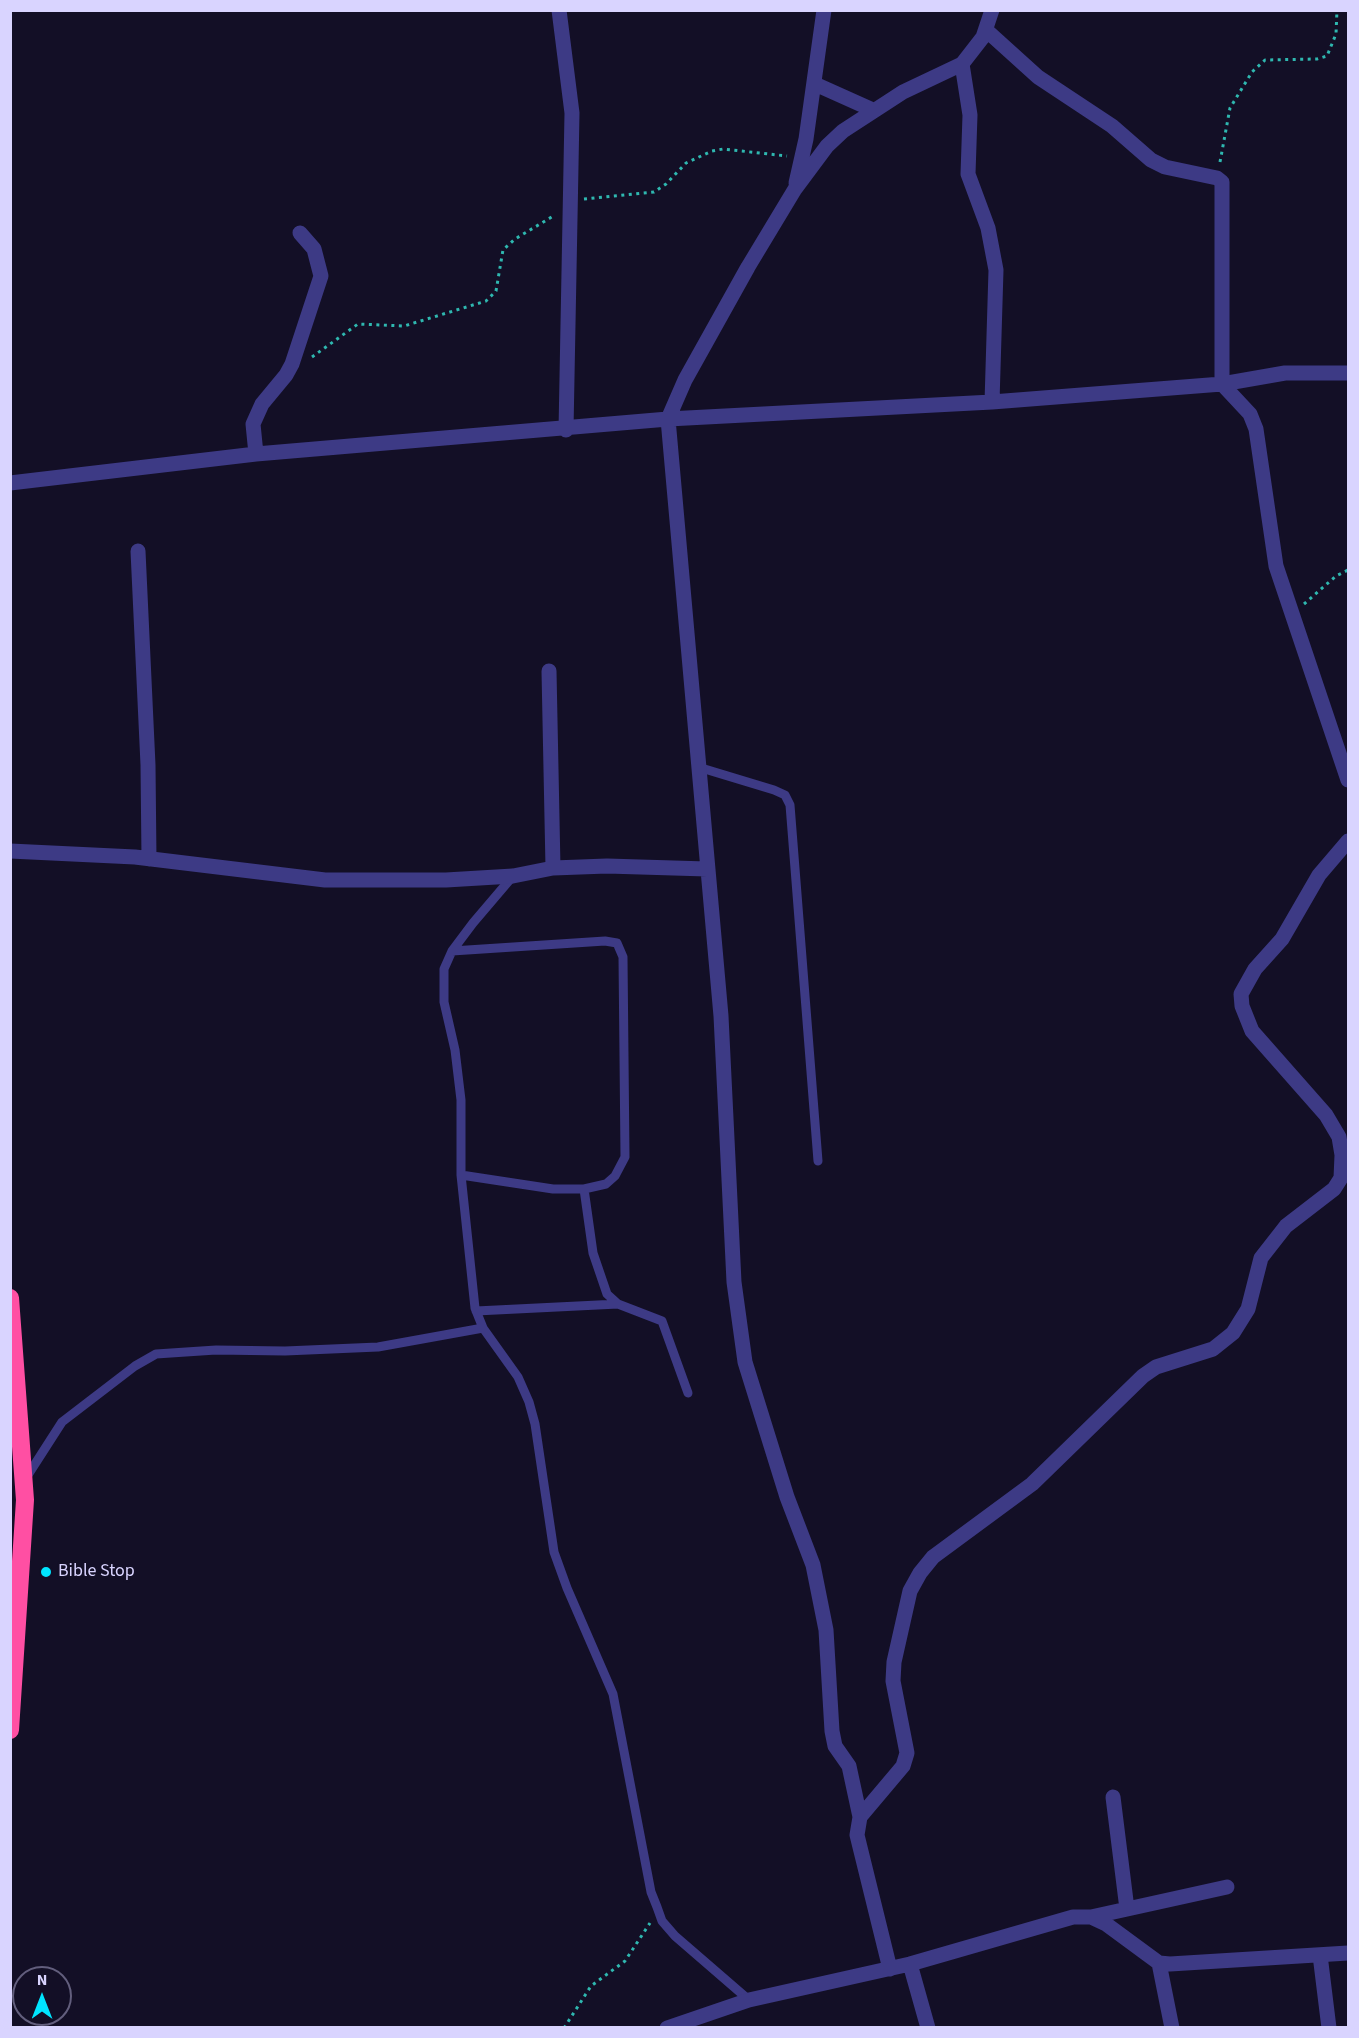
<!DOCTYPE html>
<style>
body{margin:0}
#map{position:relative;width:1359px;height:2038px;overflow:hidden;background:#130f26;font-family:"Source Sans 3",sans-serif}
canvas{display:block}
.frame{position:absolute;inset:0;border:12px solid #d9d4ff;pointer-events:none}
.north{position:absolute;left:12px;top:1966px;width:60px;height:60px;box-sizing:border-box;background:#130f26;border:2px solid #625e7d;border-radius:50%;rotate:0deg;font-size:16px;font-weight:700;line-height:24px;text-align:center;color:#d9d4ff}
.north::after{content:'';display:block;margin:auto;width:21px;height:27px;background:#00e5ff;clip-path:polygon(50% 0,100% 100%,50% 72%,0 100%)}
</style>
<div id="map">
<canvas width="1359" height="2038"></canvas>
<div class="frame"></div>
<div class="north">N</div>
</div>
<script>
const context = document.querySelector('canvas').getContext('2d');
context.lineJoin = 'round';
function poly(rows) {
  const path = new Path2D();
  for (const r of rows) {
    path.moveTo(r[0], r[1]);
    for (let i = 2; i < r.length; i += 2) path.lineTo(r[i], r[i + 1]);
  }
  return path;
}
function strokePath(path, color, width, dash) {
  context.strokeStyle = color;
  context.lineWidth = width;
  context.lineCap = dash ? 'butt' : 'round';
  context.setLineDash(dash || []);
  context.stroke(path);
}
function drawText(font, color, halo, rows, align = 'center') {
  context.font = font + ' "Source Sans 3",sans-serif';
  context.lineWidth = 5;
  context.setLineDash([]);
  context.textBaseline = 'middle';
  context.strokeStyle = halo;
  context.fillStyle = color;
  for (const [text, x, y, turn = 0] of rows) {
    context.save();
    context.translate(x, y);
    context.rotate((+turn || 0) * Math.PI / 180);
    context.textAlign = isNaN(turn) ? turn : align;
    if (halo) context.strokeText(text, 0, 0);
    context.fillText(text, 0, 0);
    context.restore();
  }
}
const path = poly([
 [1220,162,1230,108,1252,72,1265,60,1317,59,1327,56,1336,34,1337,10],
 [584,199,654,192,666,184,686,163,712,151,723,149,787,156],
 [312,357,358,324,404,326,486,301,496,291,503,250,515,239,555,215],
 [1304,604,1336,576,1348,570],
 [564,2028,591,1986,625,1961,650,1923]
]);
const lane = poly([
 [698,767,774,790,785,795,790,805,818,1161],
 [513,876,473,923,452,951,444,969,444,1002,455,1050,461,1100,461,1175,475,1308,483,1328,518,1377,529,1402,535,1424,554,1552,567,1588,613,1694,651,1892,657,1907,662,1921,675,1936,749,2000],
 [452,951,605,941,617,943,623,957,625,1157,615,1176,606,1184,584,1189,553,1189,461,1175],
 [584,1189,593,1253,607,1294,618,1304,662,1321,688,1393],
 [476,1311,618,1304],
 [26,1478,62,1422,135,1366,156,1354,216,1350,285,1351,378,1347,483,1328]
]);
const street = poly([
 [559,10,572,113,566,430],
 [986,30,1038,77,1112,126,1151,160,1165,167,1217,178,1222,182,1222,384,1250,414,1256,429,1276,566,1348,780],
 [962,64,970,115,968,174,988,228,996,270,992,402],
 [815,84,873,110],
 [796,183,806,139,824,10],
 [256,454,253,424,262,404,286,375,292,364,321,276,314,249,300,233],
 [10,483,256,454,668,419,992,402,1222,384,1285,373,1348,373],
 [138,551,148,765,149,859],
 [549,671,553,868],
 [10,851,135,857,325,880,446,880,513,876,553,868,607,866,707,869],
 [1113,1797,1127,1909],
 [860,1817,849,1766,835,1746,832,1731,826,1630,813,1565,787,1497,745,1362,734,1282,721,1016,668,419,685,380,748,267,795,189,827,146,843,131,903,92,962,64,983,37,992,10],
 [1091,1917,1227,1887],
 [1320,1955,1329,2028],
 [1159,1963,1172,2028],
 [910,1964,928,2028],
 [890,1969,857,1835,860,1817,903,1766,907,1753,893,1681,894,1662,910,1591,920,1573,933,1557,1032,1484,1143,1376,1156,1367,1213,1349,1233,1333,1248,1309,1261,1258,1286,1226,1334,1189,1341,1178,1342,1155,1339,1137,1326,1115,1252,1031,1242,1006,1241,994,1255,969,1282,939,1319,875,1348,841],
 [667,2028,749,2000,910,1964,1073,1917,1091,1917,1106,1924,1159,1963,1170,1964,1348,1953]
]);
const highway = poly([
 [10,1298,25,1500,10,1730]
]);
const markers = [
 [46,1572,6,"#00e5ff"]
];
const poiNames = [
 ["Bible Stop",58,1572]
];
strokePath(path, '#2fb8b0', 3, [3, 4.5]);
strokePath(lane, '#3d3a85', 9);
strokePath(street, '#3d3a85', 15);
strokePath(highway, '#ff4fa3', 18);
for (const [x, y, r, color] of markers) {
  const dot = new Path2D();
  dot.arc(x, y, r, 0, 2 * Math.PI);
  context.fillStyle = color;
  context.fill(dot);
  strokePath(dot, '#130f26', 2);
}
drawText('18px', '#d9d4ff', '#130f26', poiNames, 'left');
</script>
